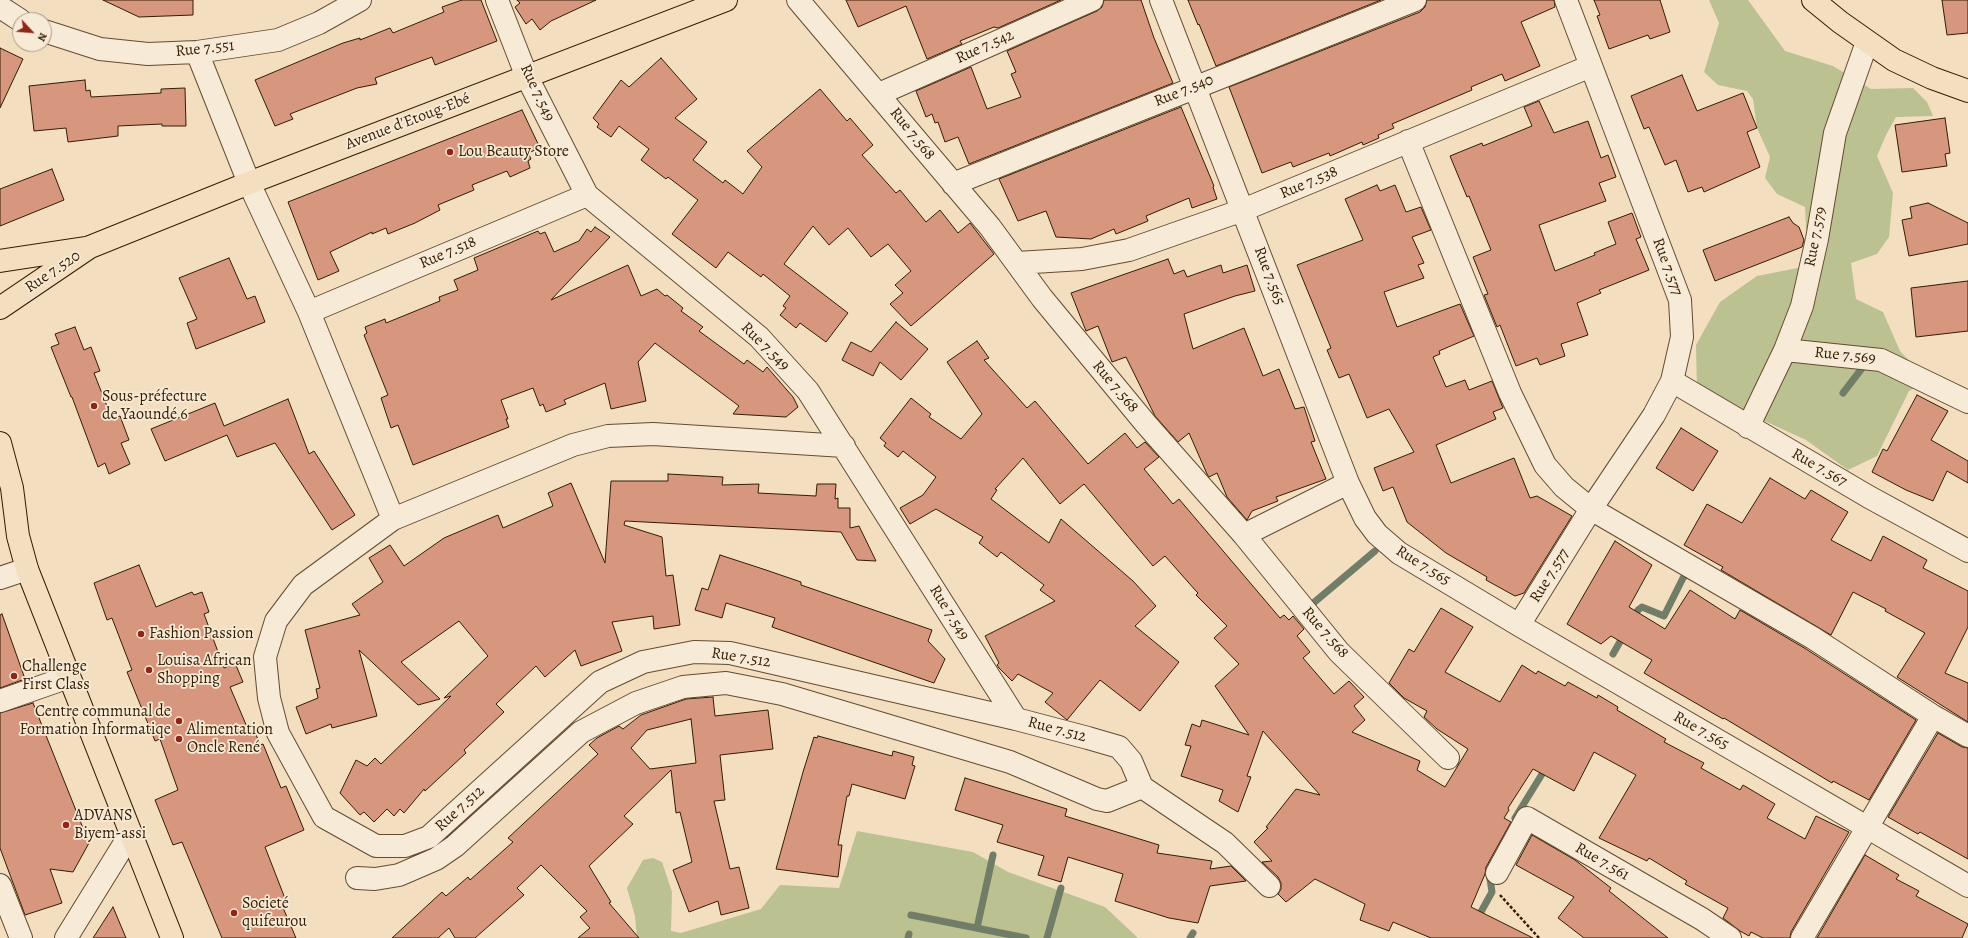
<!DOCTYPE html>
<meta charset="utf-8">
<style>
body{margin:0}
#map{position:relative;width:1968px;height:938px;overflow:hidden;background:#f3dec0;font-family:Alegreya,serif}
canvas{display:block}
.north{position:absolute;left:12px;top:12px;width:40px;height:40px;box-sizing:border-box;background:#f7ead6;border:1px solid #a99881;border-radius:50%;rotate:116deg;font-size:11px;font-weight:700;line-height:16px;text-align:center;color:#341c01}
.north::after{content:'';display:block;margin:auto;width:14px;height:18px;background:#8f2418;clip-path:polygon(50% 0,100% 100%,50% 72%,0 100%)}
</style>
<div id="map">
<canvas width="1968" height="938"></canvas>
<div class="north">N</div>
</div>
<script>
const context = document.querySelector('canvas').getContext('2d');
context.lineJoin = 'round';
function fill(path, color) {
  context.fillStyle = color;
  context.fill(path, 'evenodd');
}
function poly(rows) {
  const path = new Path2D();
  for (const r of rows) {
    path.moveTo(r[0], r[1]);
    for (let i = 2; i < r.length; i += 2) path.lineTo(r[i], r[i + 1]);
  }
  return path;
}
function strokePath(path, color, width, dash) {
  context.strokeStyle = color;
  context.lineWidth = width;
  context.lineCap = dash ? 'butt' : 'round';
  context.setLineDash(dash || []);
  context.stroke(path);
}
function drawText(font, color, halo, rows, align = 'center') {
  context.font = font + ' Alegreya,serif';
  context.lineWidth = 3.5;
  context.setLineDash([]);
  context.textBaseline = 'middle';
  context.strokeStyle = halo;
  context.fillStyle = color;
  for (const [text, x, y, turn = 0] of rows) {
    context.save();
    context.translate(x, y);
    context.rotate((+turn || 0) * Math.PI / 180);
    context.textAlign = isNaN(turn) ? turn : align;
    if (halo) context.strokeText(text, 0, 0);
    context.fillText(text, 0, 0);
    context.restore();
  }
}
const green = poly([
 [1709,0,1748,0,1785,51,1833,66,1871,89,1913,88,1927,102,1933,116,1896,117,1886,135,1877,156,1893,193,1889,237,1877,254,1851,263,1856,299,1883,312,1900,351,1928,381,1909,391,1877,456,1848,470,1806,440,1697,390,1696,345,1720,302,1757,276,1818,264,1821,254,1806,228,1805,207,1777,194,1765,178,1770,157,1757,128,1753,99,1747,91,1718,85,1704,72,1719,23],
 [857,831,973,852,1008,872,1105,907,1138,938,637,938,635,916,627,888,643,860,653,858,662,862,672,892,671,931,681,933,761,909,780,885,839,888]
]);
const stream = poly([
 [1843,393,1866,363],
 [1311,605,1375,551],
 [1633,619,1638,610,1642,607,1664,616,1683,578,1686,575,1693,577],
 [1613,654,1625,633],
 [1515,818,1547,766],
 [911,915,1026,938],
 [1477,919,1492,892,1489,872],
 [977,928,993,855],
 [908,938,909,934],
 [1047,938,1061,888],
 [1190,938,1193,933]
]);
const building = poly([
 [103,0,193,0,193,15,139,17,103,0],
 [462,0,481,0,497,41,435,65,432,57,375,78,377,84,357,88,290,114,293,119,275,126,255,80,343,43,360,38,360,40,390,28,393,33,444,12,442,7,462,0],
 [517,0,596,0,551,21,540,30,532,19,526,24,515,7,520,3,517,0],
 [846,0,1061,0,998,28,994,27,960,41,962,44,927,59,906,6,858,27,846,0],
 [1104,0,1141,0,1154,38,1173,83,969,164,958,137,945,142,938,122,935,123,932,114,926,117,916,91,971,67,987,109,1021,97,1011,74,1016,72,1007,51,1097,11,1102,7,1104,0],
 [1188,0,1381,0,1216,66,1199,24,1198,25,1188,0],
 [1427,0,1554,0,1555,7,1521,22,1540,66,1505,81,1502,74,1471,87,1472,90,1392,124,1394,128,1378,135,1379,138,1363,145,1362,142,1330,156,1329,153,1293,167,1291,162,1262,173,1229,87,1420,12,1425,7,1427,0],
 [1594,0,1660,0,1670,32,1650,39,1648,35,1609,49,1597,16,1600,15,1594,0],
 [1942,0,1968,0,1968,33,1947,35,1942,0],
 [0,48,23,59,0,108,0,48],
 [661,58,697,99,675,118,707,142,693,160,723,183,725,180,743,194,762,167,747,151,820,89,847,121,850,118,873,145,862,155,896,193,900,190,926,222,940,210,958,233,970,223,994,254,911,326,890,304,903,293,895,285,911,271,888,244,871,257,848,228,829,245,813,226,784,264,848,313,826,342,800,323,796,328,780,315,786,308,783,306,790,296,763,274,761,277,728,252,716,268,672,234,698,200,668,177,666,179,641,160,649,149,619,126,611,137,597,127,599,124,593,118,621,80,629,87,661,58],
 [1682,75,1697,111,1743,93,1757,128,1747,132,1760,167,1704,192,1702,187,1688,192,1676,160,1665,165,1649,127,1644,129,1631,96,1682,75],
 [85,80,86,91,90,90,91,97,161,93,161,89,185,88,186,126,162,126,162,124,118,126,118,136,68,142,66,128,34,131,29,86,85,80],
 [1539,101,1554,133,1588,121,1601,158,1608,155,1616,177,1599,183,1606,201,1539,225,1555,271,1595,255,1594,253,1616,244,1608,222,1632,213,1641,237,1636,239,1649,270,1599,290,1601,293,1577,303,1588,335,1561,344,1565,356,1540,365,1537,358,1516,366,1500,325,1497,327,1484,295,1488,294,1473,257,1491,250,1469,196,1467,197,1450,156,1482,143,1483,146,1532,126,1524,107,1539,101],
 [1181,107,1214,186,1213,187,1217,199,1192,208,1189,198,1146,216,1148,221,1116,234,1114,229,1091,239,1056,237,1046,211,1018,221,999,179,1181,107],
 [522,110,540,148,528,153,531,159,528,161,530,168,510,177,507,171,472,185,474,190,438,205,440,210,415,223,388,234,386,228,372,234,372,232,330,252,339,271,318,280,288,202,522,110],
 [1945,118,1950,153,1945,154,1947,166,1902,172,1895,125,1945,118],
 [52,169,64,200,0,226,0,189,52,169],
 [1377,185,1380,191,1395,185,1406,212,1421,207,1431,230,1412,237,1424,263,1418,265,1424,278,1384,292,1397,327,1460,304,1474,336,1439,351,1440,354,1433,357,1446,387,1465,380,1469,390,1492,381,1503,408,1493,412,1496,419,1436,445,1451,483,1514,458,1530,498,1537,496,1572,516,1524,593,1515,596,1486,580,1487,577,1446,553,1407,522,1393,487,1383,491,1374,468,1414,452,1389,409,1367,418,1349,374,1339,378,1327,350,1331,348,1297,265,1363,240,1345,199,1377,185],
 [1928,203,1968,223,1968,244,1909,256,1902,220,1912,218,1910,207,1928,203],
 [1789,217,1793,223,1799,227,1804,240,1802,247,1715,281,1703,250,1789,217],
 [595,227,610,237,551,300,628,265,641,296,657,289,665,296,667,295,683,308,681,311,703,327,699,331,744,364,747,360,763,372,767,367,793,397,798,407,786,417,733,414,739,406,655,343,638,362,646,401,611,409,605,383,564,400,566,404,546,412,543,404,540,406,533,388,501,400,508,419,506,419,509,427,413,465,398,425,391,428,381,398,388,395,364,335,367,333,365,327,385,319,386,323,440,301,439,297,458,290,454,280,478,270,474,258,538,231,540,234,545,232,554,252,579,241,587,229,591,232,595,227],
 [229,258,247,299,255,296,265,322,196,349,187,323,197,319,179,278,229,258],
 [1168,259,1174,274,1184,270,1187,277,1221,265,1223,273,1247,265,1255,291,1235,296,1184,314,1193,349,1244,328,1263,376,1279,369,1295,409,1304,407,1315,441,1311,442,1326,479,1276,497,1278,501,1252,511,1247,520,1227,497,1217,473,1209,477,1207,474,1189,433,1178,442,1155,416,1126,357,1112,362,1098,326,1086,331,1071,293,1168,259],
 [1968,281,1968,331,1916,337,1911,288,1968,281],
 [896,322,928,349,901,380,880,362,873,376,842,360,851,342,871,352,896,322],
 [75,327,84,350,91,347,100,371,94,373,112,419,120,416,129,440,121,443,130,464,109,474,105,463,98,467,72,397,71,397,51,347,59,344,55,334,75,327],
 [977,341,989,358,984,360,1027,408,1035,401,1088,464,1125,433,1137,448,1145,442,1159,457,1144,469,1173,504,1179,499,1280,618,1284,615,1289,620,1293,616,1304,629,1297,636,1310,652,1303,658,1334,694,1349,681,1364,697,1354,706,1365,720,1352,732,1420,761,1417,770,1445,787,1468,749,1437,729,1424,717,1427,711,1404,698,1389,683,1409,649,1414,652,1441,608,1473,627,1445,672,1500,702,1522,665,1536,674,1538,671,1565,686,1568,682,1597,698,1598,695,1618,707,1617,710,1666,739,1664,742,1704,763,1701,768,1740,790,1743,785,1775,804,1767,818,1805,839,1816,816,1849,832,1791,932,1790,938,1763,938,1751,932,1749,936,1740,931,1723,918,1728,908,1685,884,1687,881,1649,858,1647,861,1599,838,1636,775,1594,752,1574,791,1533,769,1508,808,1509,810,1504,818,1511,822,1486,867,1485,874,1471,907,1533,938,1431,938,1393,922,1389,931,1360,920,1365,904,1315,879,1286,902,1278,894,1281,889,1281,883,1278,877,1262,862,1272,861,1254,842,1268,828,1266,827,1296,789,1320,795,1263,731,1247,776,1251,777,1238,812,1219,801,1223,790,1181,776,1191,746,1185,745,1192,724,1200,727,1202,720,1249,735,1215,686,1239,664,1214,638,1227,626,1196,595,1198,593,1196,591,1165,556,1153,566,1084,484,1060,504,1023,458,995,489,997,490,991,499,1049,543,1061,519,1133,581,1156,606,1135,626,1179,662,1140,711,1100,680,1067,720,1045,702,1053,693,1018,674,1012,681,999,668,997,665,999,663,985,636,1055,601,1040,590,1044,585,1001,552,997,557,979,543,983,537,936,509,910,524,900,508,923,495,936,477,903,451,898,457,884,446,886,443,880,438,911,398,931,414,929,417,961,439,982,414,947,362,977,341],
 [1917,395,1948,411,1931,440,1968,461,1968,483,1947,471,1933,501,1906,490,1872,472,1883,449,1887,451,1917,395],
 [288,399,309,454,314,451,355,515,332,530,275,443,237,457,227,435,165,461,151,429,215,403,224,426,288,399],
 [1681,428,1718,451,1693,491,1656,468,1681,428],
 [668,474,723,477,722,485,759,484,758,493,816,496,817,484,836,484,835,499,838,498,838,508,850,508,850,528,859,526,876,561,857,560,841,532,625,521,624,525,662,537,666,576,673,575,680,625,654,629,653,616,612,622,622,651,581,666,575,650,545,677,536,666,496,704,504,712,464,750,466,753,425,791,424,789,404,813,400,809,394,816,387,809,374,822,364,812,360,815,340,793,356,760,367,766,375,758,381,764,451,696,444,698,488,656,459,621,401,662,440,699,418,705,359,650,377,716,332,728,331,724,306,734,296,707,318,698,316,689,320,688,305,630,360,615,352,604,383,582,369,558,390,545,404,566,444,538,498,515,503,528,553,506,548,493,571,483,605,563,611,481,668,481,668,474],
 [1770,478,1805,499,1811,490,1848,512,1831,540,1871,561,1883,536,1927,560,1923,568,1968,591,1968,627,1945,673,1968,683,1968,722,1897,677,1925,633,1885,611,1886,609,1853,592,1831,635,1721,570,1723,567,1684,545,1707,504,1742,523,1770,478],
 [1615,541,1652,565,1629,607,1665,629,1690,590,1735,619,1740,610,1806,649,1916,720,1869,800,1833,781,1832,783,1724,718,1723,719,1644,673,1652,660,1611,636,1601,644,1567,624,1615,541],
 [720,555,763,569,801,582,801,585,932,630,928,641,945,659,934,683,772,627,775,618,726,603,722,618,695,610,702,588,708,590,720,555],
 [139,565,156,607,192,592,194,595,202,592,209,612,204,614,224,668,235,663,243,682,230,687,250,734,255,732,260,745,263,744,281,788,286,786,304,830,265,847,286,901,281,903,296,938,222,938,182,842,173,845,155,800,178,790,160,739,155,741,127,672,132,670,112,618,107,620,94,583,139,565],
 [2,614,25,679,0,688,0,615,2,614],
 [713,697,715,716,768,710,773,749,720,755,725,800,714,801,730,869,739,867,749,908,721,915,718,901,689,912,673,870,692,862,680,812,676,813,671,770,624,816,633,824,589,866,611,902,609,903,639,938,578,938,590,928,580,917,587,911,541,865,517,888,524,895,475,938,455,938,449,928,438,938,392,938,442,892,446,896,468,877,470,880,513,842,508,838,598,754,589,745,597,738,619,726,623,729,641,715,686,699,713,697],
 [691,719,696,763,650,769,631,748,647,730,691,719],
 [33,703,89,843,73,872,50,869,62,903,25,915,0,848,0,713,33,703],
 [1938,733,1962,747,1968,748,1968,859,1920,832,1918,834,1888,817,1938,733],
 [818,736,892,756,893,751,914,757,912,765,915,766,905,799,852,784,849,796,847,796,838,845,842,845,838,877,776,869,803,772,814,737,817,738,818,736],
 [965,778,1067,809,1065,816,1159,845,1157,853,1212,861,1210,869,1231,866,1246,881,1210,886,1198,923,1169,918,1115,901,1123,874,1068,857,1061,882,1038,875,1044,856,997,842,1003,825,955,810,965,778],
 [1532,835,1575,860,1611,888,1609,891,1668,938,1584,938,1558,918,1574,897,1516,865,1532,835],
 [1865,855,1899,875,1896,879,1919,891,1916,896,1968,924,1962,938,1817,938,1865,855],
 [113,907,126,938,93,938,113,907]
]);
const path = poly([
 [1500,895,1539,938]
]);
const minor = poly([
 [497,0,527,77,587,195,759,337,808,391,1016,719],
 [798,0,990,227,1042,298,1146,424,1244,535,1339,652,1448,758],
 [1161,0,1348,483,1365,518,1377,534,1399,553,1519,625,1968,886],
 [0,7,20,20],
 [44,31,100,49,148,54,197,52,278,40,319,23,360,0],
 [197,52,249,183,309,312,393,519],
 [879,94,1092,0],
 [1408,141,1510,393,1545,465,1564,487,1591,509,1813,638,1933,716,1968,736],
 [953,184,1415,0],
 [1017,263,1082,259,1129,250,1183,231,1243,210,1591,66],
 [309,312,587,195],
 [1785,350,1881,360,1968,402],
 [1672,381,1869,497,1968,551],
 [1748,427,1785,350,1802,306,1817,239,1835,133,1867,42],
 [1244,535,1348,483],
 [0,578,27,569],
 [1519,625,1591,509,1654,415,1672,381,1682,337,1680,300,1566,0],
 [0,701,69,677],
 [1142,787,1225,843,1269,886],
 [1497,873,1527,818,1702,919,1730,938],
 [357,878,375,879,399,875,436,859,455,846,581,732,636,703,683,687,726,683,782,694,1010,762,1097,799,1107,801,1142,787,1131,761,1119,747,1088,738,1016,719,730,653,694,652,643,662,600,682,429,837,405,846,376,846,324,817,278,733,269,698,265,657,276,621,303,585,393,519,573,445,608,436,653,434,844,446],
 [0,885,21,938],
 [66,938,131,833],
 [1802,938,1933,716]
]);
const major = poly([
 [1813,0,1840,22,1894,60,1932,78,1968,91],
 [0,261,85,248],
 [0,308,90,247,249,183,726,0],
 [0,443,12,488,18,536,27,569,172,938]
]);
const markers = [
 [450,152,4,"#8f2418"],
 [94,406,4,"#8f2418"],
 [141,634,4,"#8f2418"],
 [149,670,4,"#8f2418"],
 [14,676,4,"#8f2418"],
 [179,721,4,"#8f2418"],
 [179,739,4,"#8f2418"],
 [66,825,4,"#8f2418"],
 [234,913,4,"#8f2418"]
];
const streetNames = [
 ["Rue 7.542",985,47,-24],
 ["Rue 7.551",205,49,-6],
 ["Rue 7.540",1184,91,-22],
 ["Rue 7.549",537,93,65],
 ["Avenue d'Etoug-Ebé",408,122,-21],
 ["Rue 7.568",912,134,51],
 ["Rue 7.538",1309,183,-23],
 ["Rue 7.579",1816,237,-79],
 ["Rue 7.518",448,253,-23],
 ["Rue 7.577",1667,267,70],
 ["Rue 7.520",53,272,-34],
 ["Rue 7.565",1269,276,69],
 ["Rue 7.549",765,347,45],
 ["Rue 7.569",1845,356,6],
 ["Rue 7.568",1115,387,50],
 ["Rue 7.567",1819,468,30],
 ["Rue 7.565",1423,566,32],
 ["Rue 7.577",1550,576,-58],
 ["Rue 7.549",949,613,58],
 ["Rue 7.568",1325,633,49],
 ["Rue 7.512",741,658,9],
 ["Rue 7.512",1057,730,15],
 ["Rue 7.565",1701,731,30],
 ["Rue 7.512",460,809,-42],
 ["Rue 7.561",1602,862,30]
];
const poiNames = [
 ["Lou Beauty Store",458,152],
 ["Sous-préfecture",102,397],
 ["de Yaoundé 6",102,415],
 ["Fashion Passion",149,634],
 ["Louisa African",157,661],
 ["Shopping",157,679],
 ["Challenge",22,667],
 ["First Class",22,685],
 ["Centre communal de",171,712,"right"],
 ["Formation Informatiqe",171,730,"right"],
 ["Alimentation",187,730],
 ["Oncle René",187,748],
 ["ADVANS",74,816],
 ["Biyem-assi",74,834],
 ["Societé",242,904],
 ["quifeurou",242,922]
];
fill(green, '#bcc191');
strokePath(stream, '#727d68', 7);
fill(building, '#d7977e');
strokePath(building, '#341c01', 1);
strokePath(minor, '#644c31', 24);
strokePath(major, '#341c01', 24);
strokePath(path, '#341c01', 2.5, [3, 2]);
strokePath(minor, '#f7ead6', 22);
strokePath(major, '#f3dec0', 22);
for (const [x, y, r, color] of markers) {
  const dot = new Path2D();
  dot.arc(x, y, r, 0, 2 * Math.PI);
  context.fillStyle = color;
  context.fill(dot);
  strokePath(dot, '#f7ead6', 1.5);
}
drawText('16px', '#341c01', '#f7ead6', streetNames);
drawText('16px', '#341c01', '#f7ead6', poiNames, 'left');
</script>
